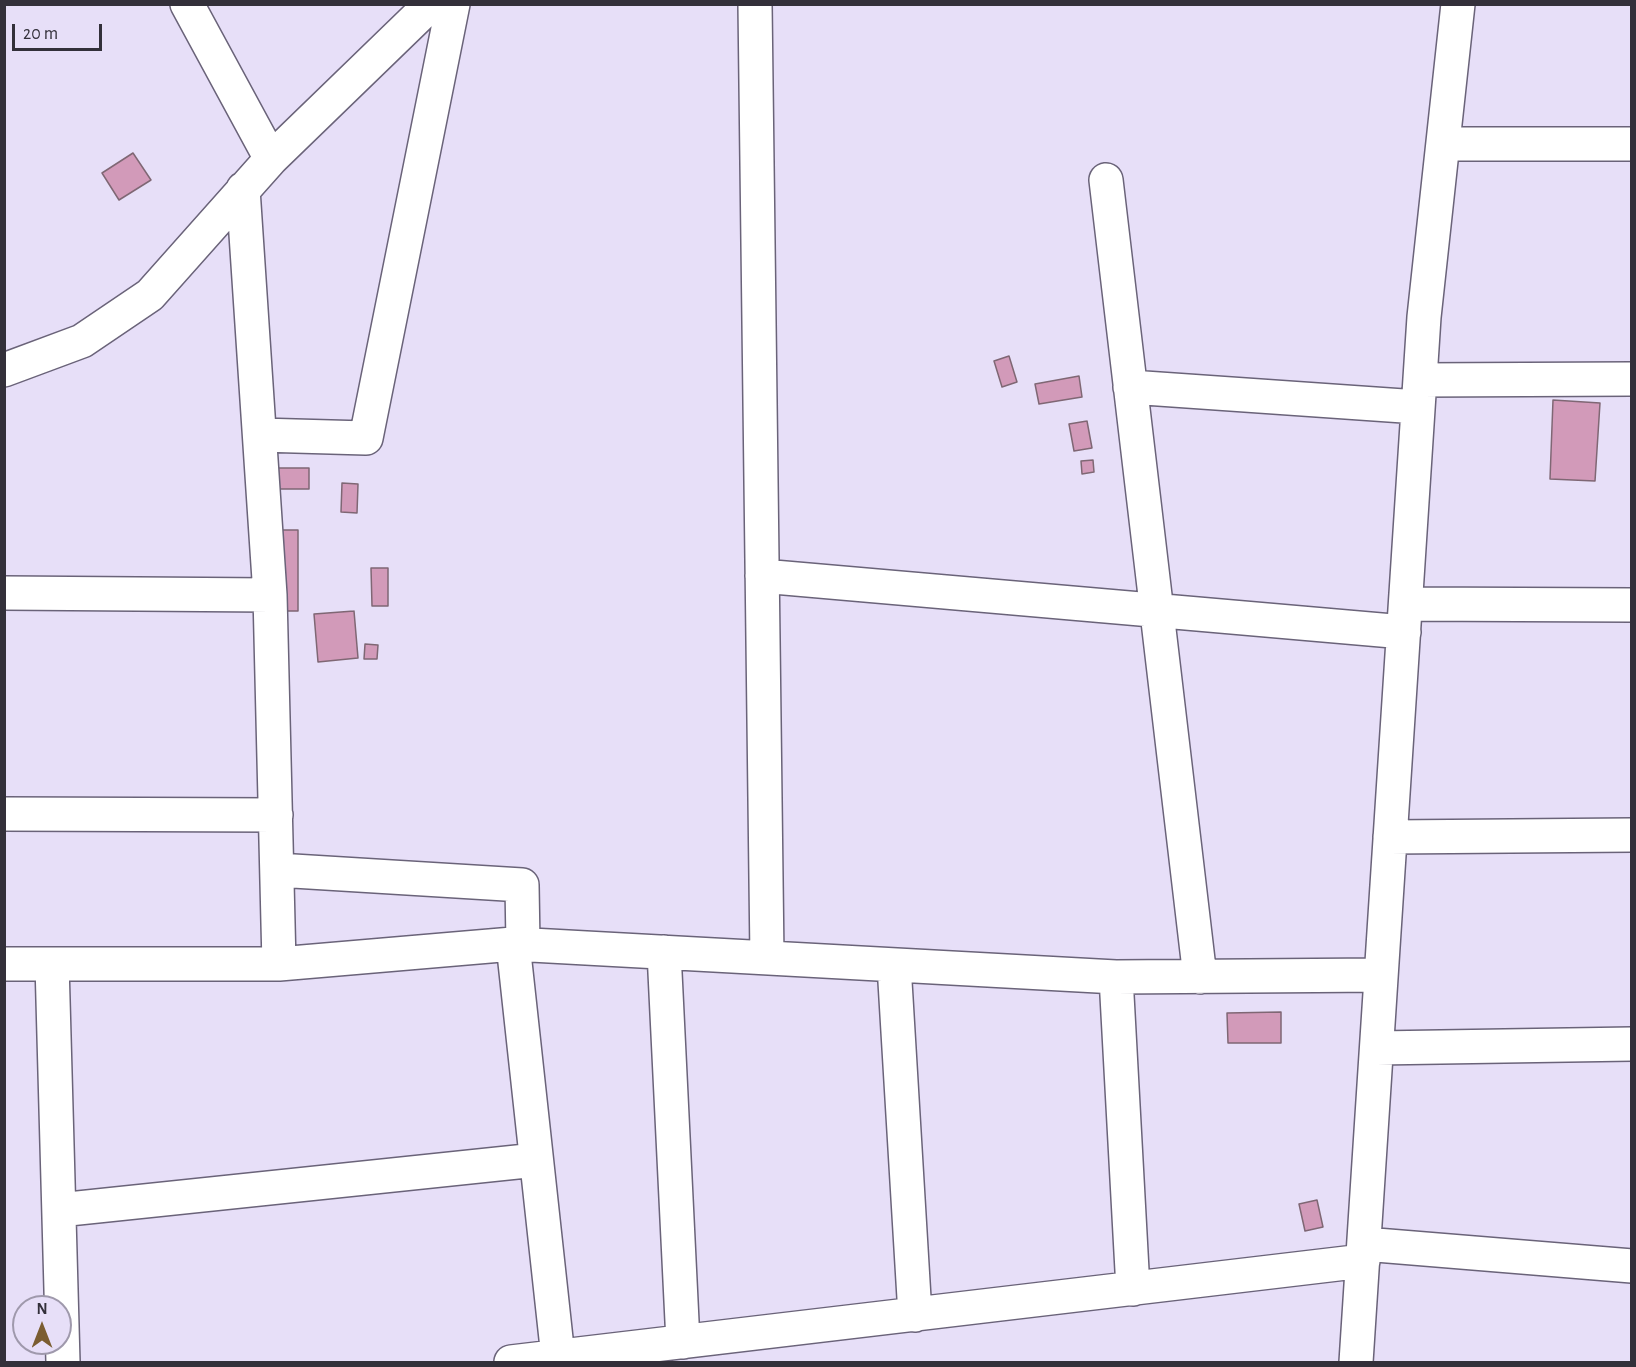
<!DOCTYPE html>
<style>
body{margin:0}
#map{position:relative;width:1636px;height:1367px;overflow:hidden;background:#e7dff8;font-family:"Alegreya Sans",sans-serif}
canvas{display:block}
.frame{position:absolute;inset:0;border:6px solid #33303a;pointer-events:none}
.north{position:absolute;left:12px;top:1295px;width:60px;height:60px;box-sizing:border-box;background:#e7dff8;border:2px solid #9f99ac;border-radius:50%;rotate:0deg;font-size:16px;font-weight:700;line-height:24px;text-align:center;color:#33303a}
.north::after{content:'';display:block;margin:auto;width:21px;height:27px;background:#7b5d31;clip-path:polygon(50% 0,100% 100%,50% 72%,0 100%)}
.scale{position:absolute;left:12px;top:24px;width:90px;height:27px;box-sizing:border-box;border:3px solid #33303a;border-top:0;padding-left:8px;font-size:18px;line-height:21px;white-space:nowrap;color:#33303a;-webkit-text-stroke:4px #e7dff8;paint-order:stroke}
</style>
<div id="map">
<canvas width="1636" height="1367"></canvas>
<div class="frame"></div>
<div class="north">N</div>
<div class="scale">20 m</div>
</div>
<script>
const context = document.querySelector('canvas').getContext('2d');
context.lineJoin = 'round';
function fill(path, color) {
  context.fillStyle = color;
  context.fill(path, 'evenodd');
}
function poly(rows) {
  const path = new Path2D();
  for (const r of rows) {
    path.moveTo(r[0], r[1]);
    for (let i = 2; i < r.length; i += 2) path.lineTo(r[i], r[i + 1]);
  }
  return path;
}
function strokePath(path, color, width, dash) {
  context.strokeStyle = color;
  context.lineWidth = width;
  context.lineCap = dash ? 'butt' : 'round';
  context.setLineDash(dash || []);
  context.stroke(path);
}
const building = poly([
 [133,153,151,180,119,200,102,173,133,153],
 [1009,356,1017,382,1002,387,994,361,1009,356],
 [1079,376,1082,397,1039,404,1035,384,1079,376],
 [1553,400,1600,403,1595,481,1550,479,1553,400],
 [1087,421,1092,448,1074,451,1069,424,1087,421],
 [1093,460,1094,472,1082,474,1081,461,1093,460],
 [278,468,309,468,309,489,278,489,278,468],
 [342,483,358,484,357,513,341,512,342,483],
 [277,530,298,530,298,611,277,611,277,530],
 [371,568,388,568,388,606,372,606,371,568],
 [354,611,358,658,318,662,314,614,354,611],
 [365,644,378,645,377,659,364,659,365,644],
 [1281,1012,1281,1043,1228,1043,1227,1013,1281,1012],
 [1317,1200,1323,1227,1305,1231,1299,1204,1317,1200]
]);
const minor = poly([
 [187,4,271,159],
 [755,4,767,958],
 [1443,144,1632,144],
 [1106,180,1200,977],
 [243,189,270,595,279,964],
 [4,370,82,341,150,295,271,159,431,4],
 [1420,380,1632,379],
 [1130,387,1418,407],
 [260,435,366,438,453,4],
 [762,576,1404,632],
 [4,593,270,595],
 [1406,604,1632,605],
 [4,814,276,815],
 [1390,837,1632,835],
 [277,870,522,885,523,944],
 [513,944,558,1357],
 [664,952,683,1342],
 [4,964,279,964,513,944,1116,977,1381,975],
 [52,964,63,1362],
 [894,965,915,1315],
 [1116,977,1133,1289],
 [1377,1048,1632,1044],
 [59,1210,536,1160],
 [1364,1244,1632,1266],
 [511,1362,1363,1261],
 [1356,1362,1424,317,1458,4]
]);
fill(building, '#d29ab9');
strokePath(building, '#7f6774', 1.5);
strokePath(minor, '#6a6379', 36);
strokePath(minor, '#fff', 33);
</script>
